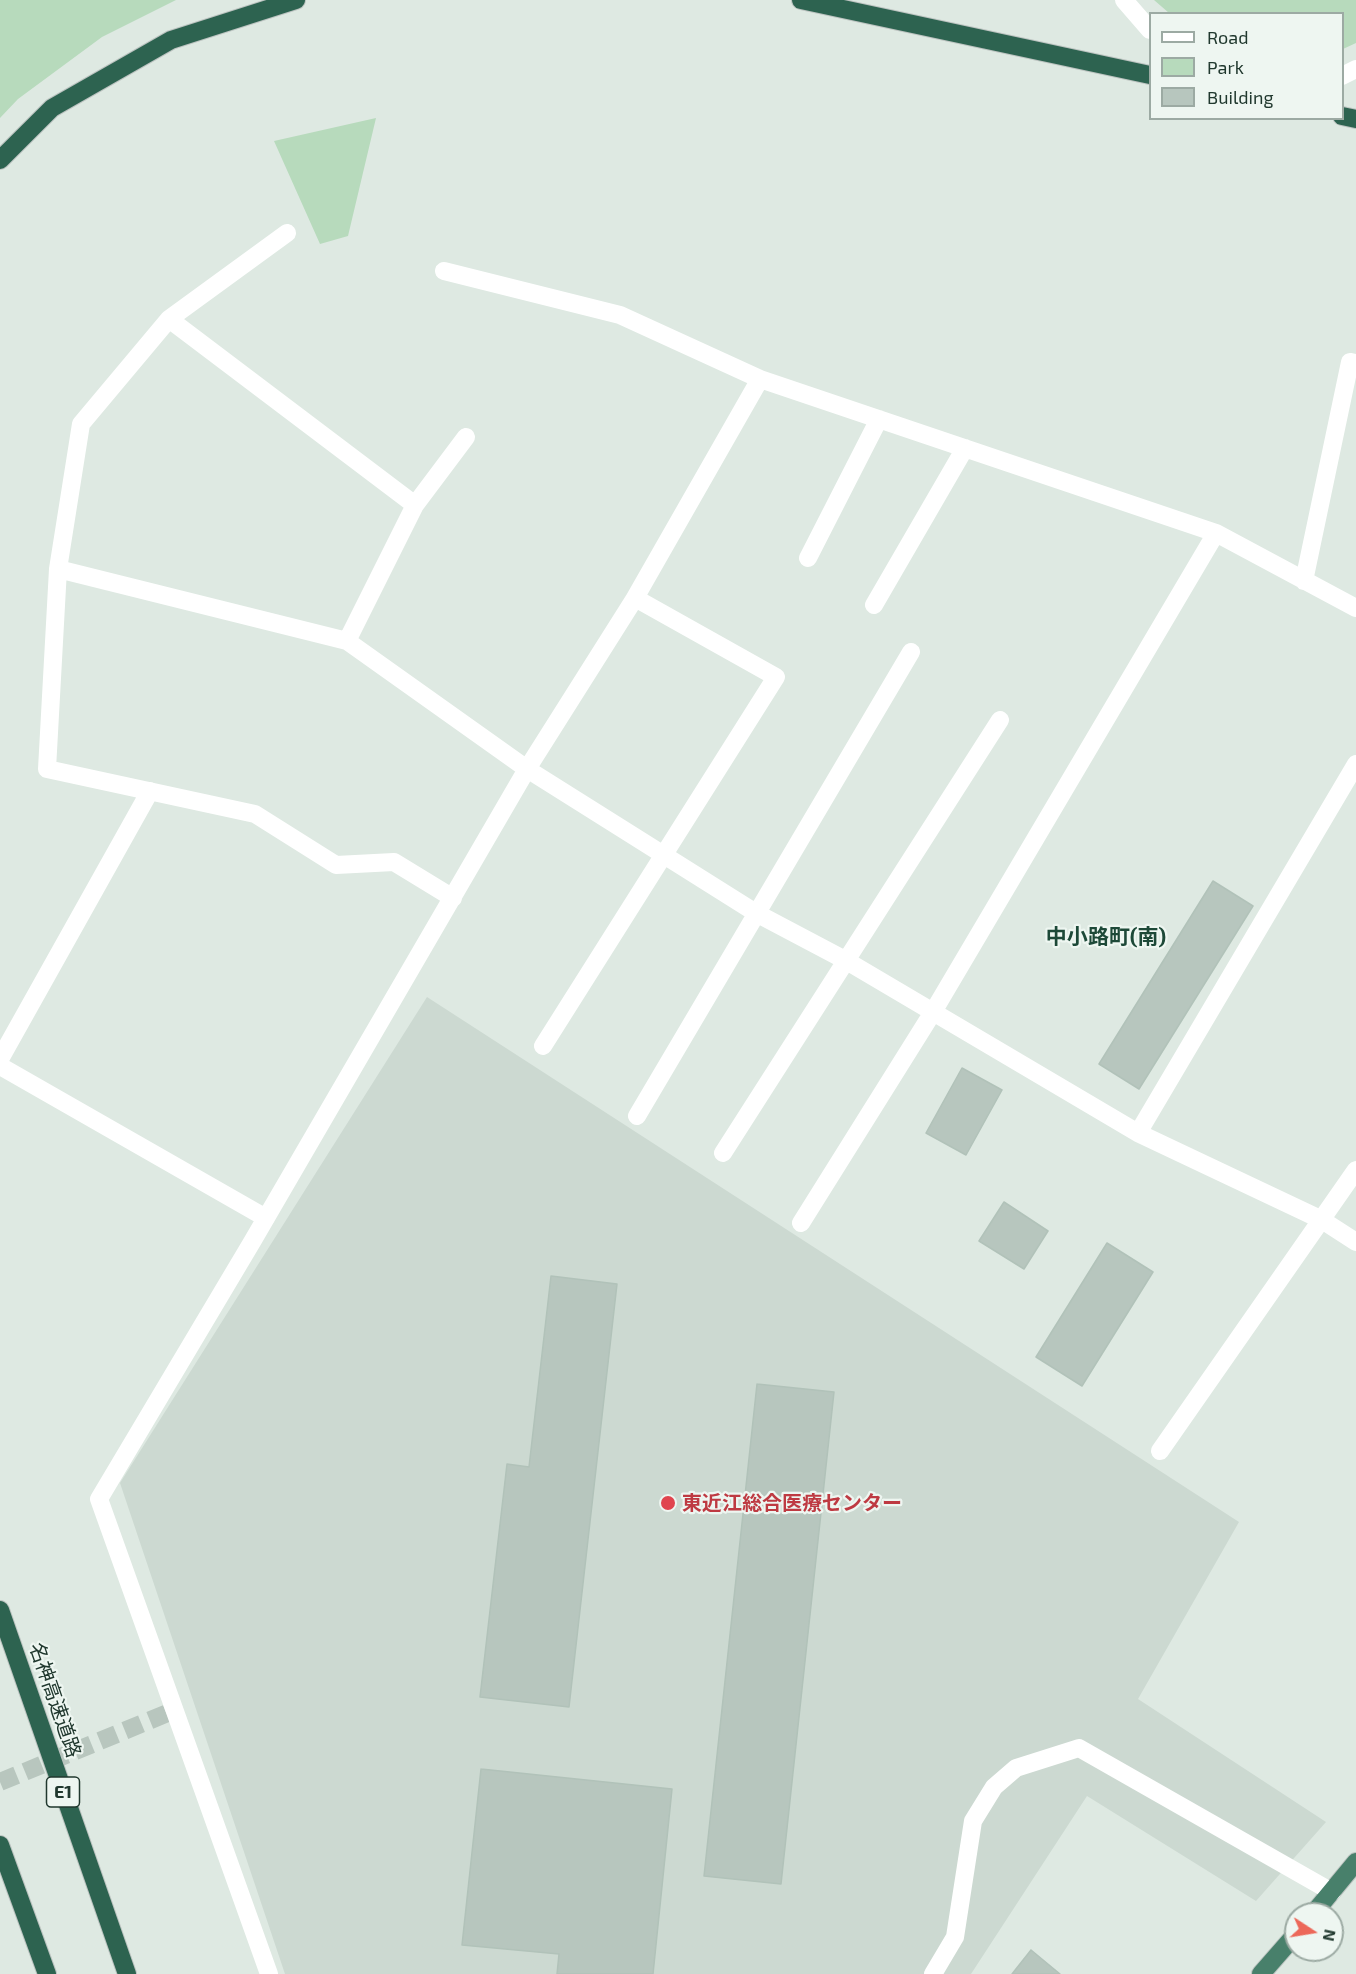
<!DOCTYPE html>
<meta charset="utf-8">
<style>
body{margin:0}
#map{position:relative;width:1356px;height:1974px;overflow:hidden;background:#dee9e2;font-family:"Exo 2",sans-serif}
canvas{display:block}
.legend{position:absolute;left:1149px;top:12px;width:195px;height:108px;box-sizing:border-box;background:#eef6f1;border:2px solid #9caaa3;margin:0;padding:8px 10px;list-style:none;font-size:18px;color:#20382e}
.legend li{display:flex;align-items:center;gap:12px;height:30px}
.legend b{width:30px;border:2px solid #9caaa3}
.north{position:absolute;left:1284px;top:1902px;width:60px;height:60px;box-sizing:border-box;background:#eef6f1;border:2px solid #9caaa3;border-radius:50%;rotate:102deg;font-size:16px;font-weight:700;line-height:24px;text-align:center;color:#20382e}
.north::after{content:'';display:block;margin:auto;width:21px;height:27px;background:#ec6859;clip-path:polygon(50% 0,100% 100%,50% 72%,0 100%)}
</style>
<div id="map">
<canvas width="1356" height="1974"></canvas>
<ul class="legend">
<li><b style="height:8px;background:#fff"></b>Road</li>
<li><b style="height:16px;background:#b7dabc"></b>Park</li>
<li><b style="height:16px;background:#b7c6be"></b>Building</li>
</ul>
<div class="north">N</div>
</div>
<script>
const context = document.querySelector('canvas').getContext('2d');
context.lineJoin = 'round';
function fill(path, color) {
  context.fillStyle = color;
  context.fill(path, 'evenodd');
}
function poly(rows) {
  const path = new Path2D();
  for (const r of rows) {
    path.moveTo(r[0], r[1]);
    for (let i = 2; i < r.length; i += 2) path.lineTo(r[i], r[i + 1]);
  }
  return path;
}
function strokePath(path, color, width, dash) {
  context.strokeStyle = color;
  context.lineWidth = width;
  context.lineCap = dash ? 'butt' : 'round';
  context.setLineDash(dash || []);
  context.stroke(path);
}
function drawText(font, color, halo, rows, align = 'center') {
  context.font = font + ' "Exo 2","Noto Sans JP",sans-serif';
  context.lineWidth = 4.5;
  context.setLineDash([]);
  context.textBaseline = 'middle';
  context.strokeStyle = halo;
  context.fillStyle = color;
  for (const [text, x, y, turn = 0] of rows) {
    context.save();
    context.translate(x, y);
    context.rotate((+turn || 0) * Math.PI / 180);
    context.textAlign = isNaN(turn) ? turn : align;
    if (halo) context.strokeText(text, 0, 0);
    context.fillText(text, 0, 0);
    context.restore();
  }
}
const built = poly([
 [427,997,1239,1522,1138,1699,1326,1822,1256,1901,1087,1796,971,1974,285,1974,120,1483]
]);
const green = poly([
 [0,0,176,0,102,37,18,99,0,118],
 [1154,0,1356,0,1356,43,1343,49,1342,14,1169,13],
 [376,118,348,236,320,244,274,141]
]);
const building = poly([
 [1213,881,1253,906,1139,1089,1099,1064,1213,881],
 [962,1068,1002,1090,966,1155,926,1133,962,1068],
 [1004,1202,1048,1231,1024,1269,979,1241,1004,1202],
 [1107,1243,1153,1272,1082,1386,1036,1357,1107,1243],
 [551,1276,617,1284,569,1707,480,1697,507,1464,529,1467,551,1276],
 [757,1384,834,1392,781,1884,704,1876,757,1384],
 [481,1769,672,1789,653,1974,557,1974,559,1954,462,1945,481,1769],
 [1031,1950,1060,1974,1012,1974,1031,1950]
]);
const minorTunnel = poly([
 [0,1782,175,1710]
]);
const service = poly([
 [1124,0,1150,30],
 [1342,76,1356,69],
 [933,1974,955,1937,973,1821,994,1787,1016,1768,1079,1748,1332,1892]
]);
const minor = poly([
 [287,233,169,319,81,424,58,569,47,769,255,814,336,865,394,862,453,898],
 [444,271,620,315,760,379],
 [169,319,415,505],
 [808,558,879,419],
 [58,569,347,641,527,769,756,913,845,960,1138,1133,1322,1220,1356,1242],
 [1304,581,1350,362,1356,363],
 [874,605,965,448],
 [347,641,415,505,466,437],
 [543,1046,776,677,635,598],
 [0,1059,150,791],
 [0,1066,266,1218],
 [637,1116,911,652],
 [1138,1133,1356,764],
 [723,1153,1000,720],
 [801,1223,933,1012,1216,533],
 [1160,1451,1356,1170],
 [269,1974,99,1499,252,1242,527,769,635,598,760,379,1216,533,1356,608]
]);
const trunk = poly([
 [1313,1914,1356,1862],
 [1261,1974,1296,1934]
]);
const motorway = poly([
 [801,0,1150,75],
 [1342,116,1356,119],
 [0,160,52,108,171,40,296,0],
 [0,1610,127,1974],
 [0,1845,47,1974]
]);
const markers = [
 [668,1503,8,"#e0444e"]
];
const shields = [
 [63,1792,33]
];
const shieldNames = [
 ["E1",63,1792]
];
const healthNames = [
 ["東近江総合医療センター",682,1503]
];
const streetNames = [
 ["名神高速道路",55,1700,71]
];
const neighbourhoodNames = [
 ["中小路町(南)",1106,937]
];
fill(built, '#ccd9d1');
fill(green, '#b7dabc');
fill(building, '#b7c6be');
strokePath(building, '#b1c2b9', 1.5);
strokePath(minorTunnel, '#b8c6be', 18, [18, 9]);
strokePath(trunk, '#bcc3c0', 20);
strokePath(motorway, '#bcc3c0', 20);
strokePath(service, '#fff', 18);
strokePath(minor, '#fff', 18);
strokePath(trunk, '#48806b', 18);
strokePath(motorway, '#2d6350', 18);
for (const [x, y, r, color] of markers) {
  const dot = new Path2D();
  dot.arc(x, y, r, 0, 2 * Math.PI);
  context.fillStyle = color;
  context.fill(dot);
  strokePath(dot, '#eef6f1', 2);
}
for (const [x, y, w] of shields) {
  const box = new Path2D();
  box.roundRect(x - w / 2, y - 15, w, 30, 4.5);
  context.fillStyle = '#eef6f1';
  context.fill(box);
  strokePath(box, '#20382e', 1.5);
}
drawText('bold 18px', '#20382e', null, shieldNames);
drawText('bold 20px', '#be3a42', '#eef6f1', healthNames, 'left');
drawText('20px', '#20382e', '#eef6f1', streetNames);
drawText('bold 21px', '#1d4938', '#eef6f1', neighbourhoodNames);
</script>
